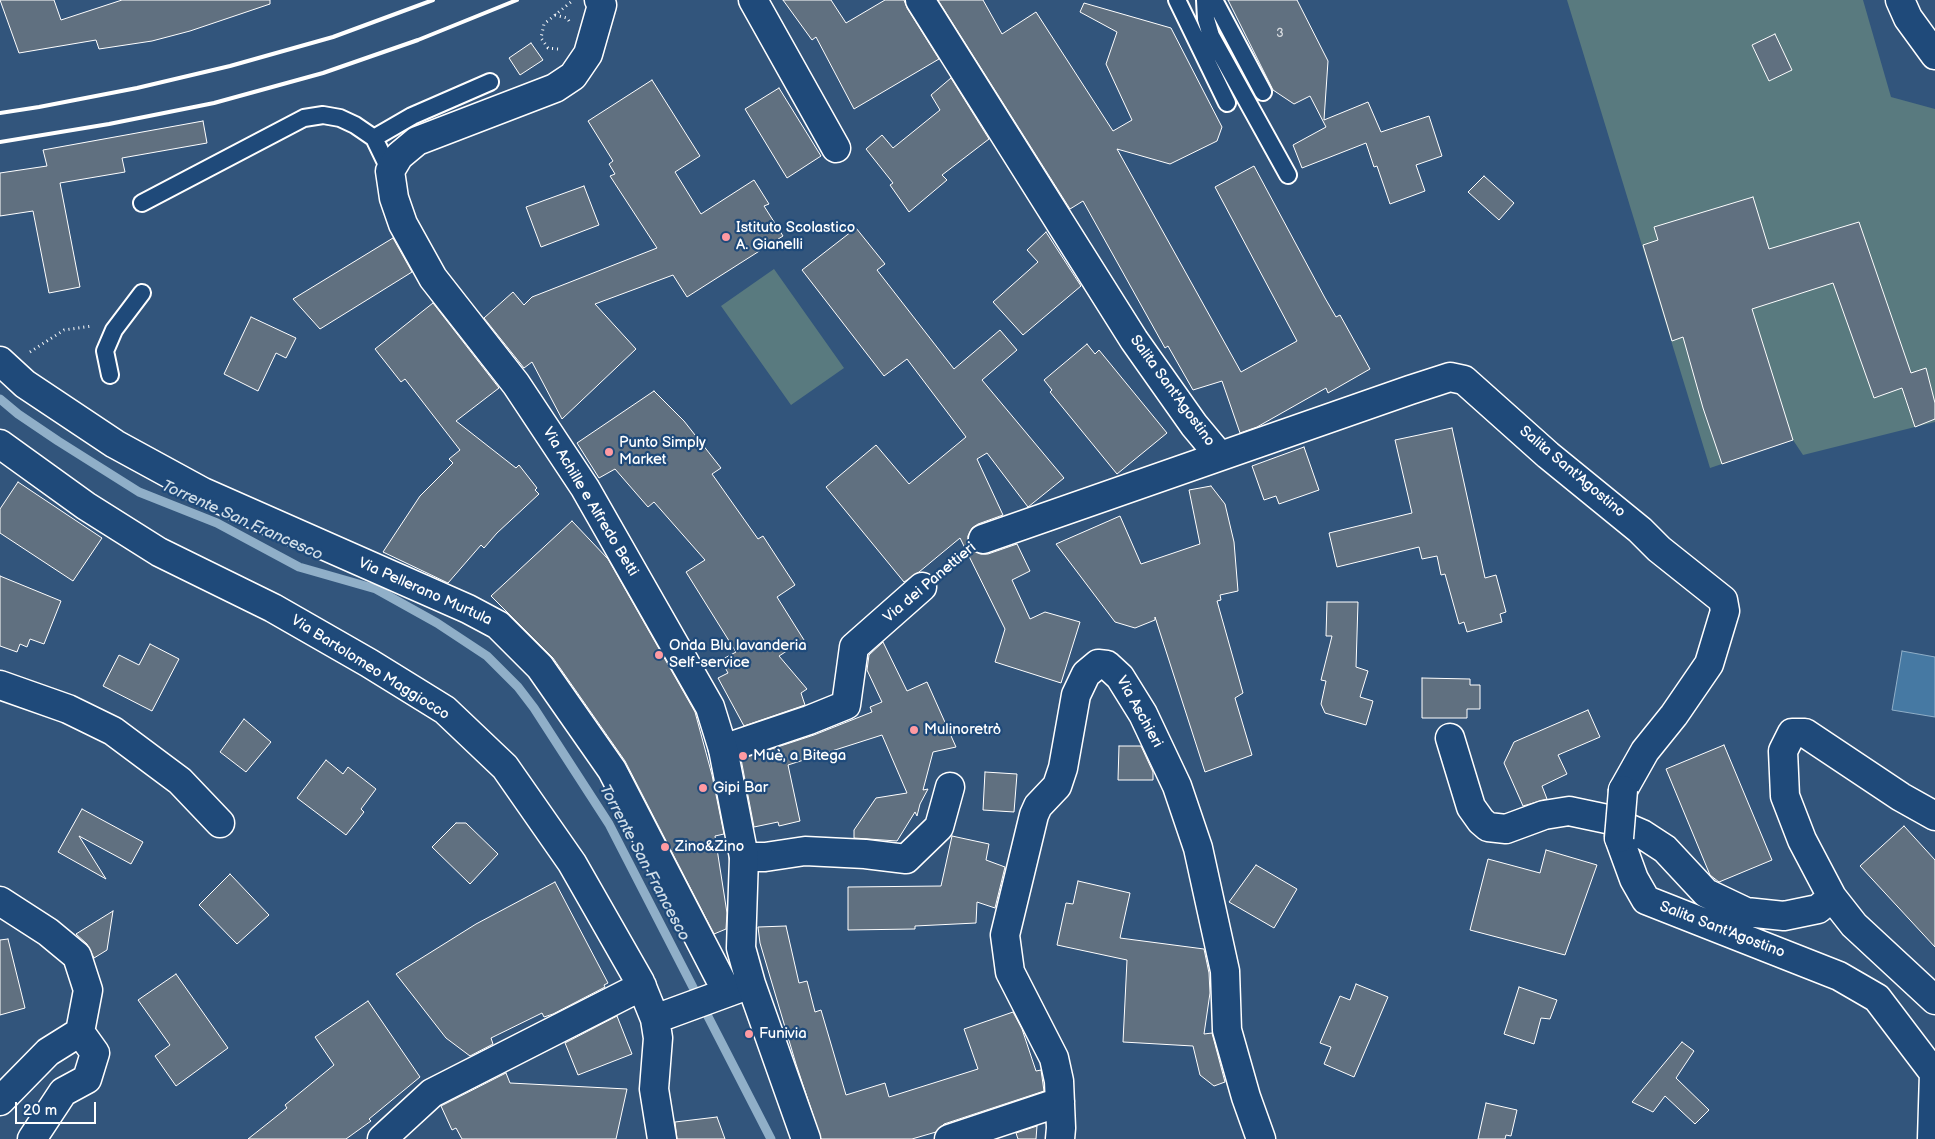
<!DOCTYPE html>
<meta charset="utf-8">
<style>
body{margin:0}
#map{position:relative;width:1935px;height:1139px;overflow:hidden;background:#32557c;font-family:"Balsamiq Sans",sans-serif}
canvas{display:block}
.scale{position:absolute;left:15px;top:1102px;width:81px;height:22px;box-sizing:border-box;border:2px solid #fff;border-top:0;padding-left:6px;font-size:15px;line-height:18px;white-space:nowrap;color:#fff;-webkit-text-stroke:4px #1f4a7a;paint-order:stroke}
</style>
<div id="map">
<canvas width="1935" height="1139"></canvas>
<div class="scale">20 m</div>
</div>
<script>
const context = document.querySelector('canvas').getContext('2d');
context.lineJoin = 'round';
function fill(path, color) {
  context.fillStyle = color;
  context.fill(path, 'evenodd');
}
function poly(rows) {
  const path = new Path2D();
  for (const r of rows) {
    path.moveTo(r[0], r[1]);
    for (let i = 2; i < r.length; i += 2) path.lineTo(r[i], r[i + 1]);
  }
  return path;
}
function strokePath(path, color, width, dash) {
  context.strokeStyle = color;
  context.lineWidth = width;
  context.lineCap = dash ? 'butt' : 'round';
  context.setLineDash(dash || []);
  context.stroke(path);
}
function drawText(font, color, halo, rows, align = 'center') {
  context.font = font + ' "Balsamiq Sans",sans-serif';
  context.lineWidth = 4.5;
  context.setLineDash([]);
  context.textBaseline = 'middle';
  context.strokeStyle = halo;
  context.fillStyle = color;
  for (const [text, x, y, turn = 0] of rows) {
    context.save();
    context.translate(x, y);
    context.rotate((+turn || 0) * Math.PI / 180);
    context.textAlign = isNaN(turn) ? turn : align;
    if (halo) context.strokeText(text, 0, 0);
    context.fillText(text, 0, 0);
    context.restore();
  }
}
const green = poly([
 [1567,0,1863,0,1891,97,1935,109,1935,422,1803,455,1793,440,1710,468],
 [774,269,844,368,791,405,721,306]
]);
const water = poly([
 [1902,651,1935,657,1935,717,1892,710,1902,651]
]);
const stream = poly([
 [0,399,18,414,58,441,139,492,217,523,299,567,376,589,437,623,487,656,518,687,534,708,609,824,771,1139]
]);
const building = poly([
 [0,0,54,0,61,20,122,0,270,0,270,4,190,31,152,41,99,49,96,40,19,53,0,0],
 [783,0,831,0,846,23,885,0,904,0,907,8,939,59,854,109,816,37,812,40,783,0],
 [938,0,983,0,1002,34,1036,12,1113,131,1132,120,1106,64,1117,32,1080,12,1084,3,1171,28,1222,127,1217,141,1170,164,1117,149,1241,372,1297,341,1215,187,1254,166,1325,298,1336,317,1340,315,1370,369,1328,393,1326,388,1257,427,1240,433,1222,381,1193,390,1168,346,1165,348,1083,201,1070,209,938,0],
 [1228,0,1297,0,1328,61,1324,120,1368,102,1381,132,1429,116,1442,156,1416,165,1425,191,1390,204,1377,166,1374,167,1366,143,1302,168,1293,145,1326,127,1310,96,1294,104,1273,90,1228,0],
 [1775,34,1792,70,1769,81,1752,45,1775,34],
 [531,43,543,60,520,75,509,58,531,43],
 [951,78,989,139,942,175,947,180,909,212,890,185,893,183,866,149,882,135,893,148,940,110,931,95,951,78],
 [652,80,700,156,675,172,701,214,754,180,769,204,764,206,783,236,687,297,673,275,595,304,636,349,562,419,532,362,524,368,484,318,513,292,524,305,532,297,657,248,610,176,615,174,609,164,613,161,588,121,652,80],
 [779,88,821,156,787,178,745,109,779,88],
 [203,121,207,143,122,158,125,172,60,183,80,287,49,293,33,211,0,216,0,173,47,166,43,150,203,121],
 [1484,176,1514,203,1499,220,1468,192,1484,176],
 [584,186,599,225,541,247,526,207,584,186],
 [1753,197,1769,249,1859,222,1911,373,1926,368,1935,403,1935,419,1915,427,1902,388,1874,398,1833,283,1752,309,1793,440,1722,464,1703,408,1683,337,1672,341,1643,245,1658,240,1654,227,1753,197],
 [856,228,885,264,877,270,954,369,1000,330,1017,350,982,380,1064,478,1028,507,987,453,977,459,1003,515,978,524,972,528,968,536,968,544,972,550,981,554,988,554,1017,544,1030,571,1012,580,1030,619,1045,612,1080,622,1061,683,995,662,1005,629,960,538,919,572,904,582,826,487,876,445,909,484,966,437,907,359,884,376,802,270,856,228],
 [1046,232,1081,286,1023,335,993,302,1038,262,1027,250,1046,232],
 [393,238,412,272,320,329,293,299,393,238],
 [433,303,499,388,456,421,516,468,519,465,537,488,535,490,539,494,497,533,484,548,481,545,448,583,383,552,420,496,453,463,449,459,460,450,405,379,401,382,375,349,433,303],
 [251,317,296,338,286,358,276,353,258,391,224,374,251,317],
 [1087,344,1095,354,1099,350,1167,433,1117,474,1050,392,1052,390,1044,380,1087,344],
 [654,391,684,421,721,468,712,474,758,539,763,536,795,585,777,597,804,640,779,656,807,689,801,693,805,705,744,726,718,678,728,673,721,660,736,652,686,572,705,560,654,502,648,507,615,469,599,478,577,443,654,391],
 [1452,428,1485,578,1496,575,1506,612,1500,614,1502,622,1467,632,1464,622,1459,624,1445,574,1441,575,1437,556,1422,559,1419,547,1337,567,1329,533,1412,513,1395,440,1452,428],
 [1304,447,1319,490,1279,504,1276,496,1264,500,1252,466,1304,447],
 [18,482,102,538,73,581,0,533,0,509,18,482],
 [1211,486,1225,504,1234,542,1238,591,1220,595,1221,600,1217,601,1243,693,1235,698,1252,755,1205,772,1155,617,1155,620,1135,628,1115,622,1056,544,1120,516,1141,564,1200,544,1189,490,1211,486],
 [572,521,608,559,695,712,712,775,724,834,715,836,727,913,726,929,714,934,625,761,553,658,491,596,572,521],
 [0,576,61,601,44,644,30,639,27,647,20,644,17,652,0,646,0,576],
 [1327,602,1358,602,1356,667,1368,671,1360,697,1373,701,1366,725,1325,713,1321,704,1326,681,1321,680,1332,636,1326,636,1327,602],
 [883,642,907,691,927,682,956,747,933,752,923,790,928,789,920,804,917,816,915,812,897,841,854,838,854,830,876,798,907,793,882,735,788,765,800,821,779,826,778,822,754,827,741,759,814,735,872,712,870,707,882,702,867,670,869,655,883,642],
 [150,644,179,659,152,711,103,686,119,655,139,665,150,644],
 [1422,678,1470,679,1470,685,1480,685,1480,709,1467,709,1467,718,1422,718,1422,678],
 [1588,710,1600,737,1558,755,1567,774,1542,786,1547,799,1523,806,1504,763,1514,742,1588,710],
 [244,719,271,742,246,772,220,752,244,719],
 [1724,745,1772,860,1719,882,1710,875,1666,769,1724,745],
 [1119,746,1141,746,1153,772,1153,780,1118,780,1119,746],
 [326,760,343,774,348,767,376,789,361,809,364,812,346,835,297,798,326,760],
 [985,772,1017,774,1014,812,983,810,985,772],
 [82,809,143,842,131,864,79,836,106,879,58,852,82,809],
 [456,823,466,823,498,854,470,884,432,847,456,823],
 [1904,826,1935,860,1935,947,1860,866,1904,826],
 [952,836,989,844,986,860,1005,867,995,908,977,902,976,923,915,926,915,929,848,930,848,887,941,886,952,836],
 [1546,850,1597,865,1565,955,1470,930,1488,859,1540,873,1546,850],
 [1256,865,1297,889,1274,928,1229,902,1256,865],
 [230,874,269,915,237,944,199,905,230,874],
 [1078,881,1130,893,1120,938,1204,949,1209,973,1210,993,1204,1034,1212,1033,1225,1082,1214,1086,1200,1075,1193,1046,1123,1042,1127,960,1057,945,1066,903,1073,904,1078,881],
 [555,882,608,983,604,985,605,987,553,1014,544,1017,542,1013,491,1038,493,1044,470,1056,446,1038,396,974,476,924,555,882],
 [113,911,107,950,94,958,87,944,76,934,113,911],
 [786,926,799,983,807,981,815,1012,821,1010,846,1095,885,1083,889,1097,978,1069,964,1029,1013,1012,1022,1029,1036,1071,1041,1070,1044,1091,944,1124,936,1132,912,1139,821,1139,796,1064,760,943,758,927,786,926],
 [8,939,25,1008,0,1015,0,940,8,939],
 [176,974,228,1048,176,1086,155,1056,170,1045,138,1000,176,974],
 [1356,984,1388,997,1354,1077,1324,1064,1331,1047,1320,1043,1340,996,1350,1000,1356,984],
 [1519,987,1557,1000,1550,1019,1541,1018,1534,1044,1504,1034,1519,987],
 [368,1001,420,1077,369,1119,371,1121,346,1139,248,1139,287,1108,285,1105,334,1065,315,1037,368,1001],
 [617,1016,632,1054,578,1075,565,1043,617,1016],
 [1682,1042,1694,1051,1676,1078,1709,1110,1695,1124,1665,1096,1653,1112,1632,1102,1682,1042],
 [506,1073,510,1083,627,1089,616,1139,462,1139,456,1128,452,1130,441,1106,506,1073],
 [1486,1103,1517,1110,1511,1136,1506,1135,1505,1139,1478,1139,1486,1103],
 [717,1117,725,1139,677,1139,675,1122,717,1117],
 [1037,1126,1036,1139,1018,1139,1016,1133,1037,1126]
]);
const path = poly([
 [555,15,567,18,569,21],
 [558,49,548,48,541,38,544,24,571,2],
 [30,352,64,330,92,326],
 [942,571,963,555]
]);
const lane = poly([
 [1177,0,1227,103],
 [1205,0,1206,19,1211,36,1288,175],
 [1214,0,1263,92],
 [374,138,412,116,490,82],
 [142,203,304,118,323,115,340,118,355,125,374,138,390,171],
 [110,375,105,351,114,330,142,293]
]);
const street = poly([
 [753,0,836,148],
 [920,0,1134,340,1194,425,1219,455],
 [1900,0,1908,18,1935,55],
 [0,361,25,384,115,444,203,492,468,609,498,625,540,667,612,770,727,992],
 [0,444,86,506,159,552,273,608,369,663,445,710,505,767,572,863,640,982,655,1019,658,1038,654,1089,662,1139],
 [983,539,1410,390,1450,377,1464,380,1548,455,1640,530,1659,549,1723,600,1725,611,1709,664,1674,715,1645,751,1623,790],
 [0,685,68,709,113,731,180,781,220,823],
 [1450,738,1471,807,1481,821,1488,827,1506,829,1544,815,1569,811,1607,819,1642,834,1665,849,1706,893,1746,912,1784,916,1818,909,1832,897,1802,840,1785,796,1783,751,1792,733,1805,733,1901,797,1935,816],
 [723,749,809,720,846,705,854,647,922,587],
 [1619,838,1634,879,1646,900,1839,976,1877,998,1934,1073,1932,1139],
 [744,857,765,857,805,851,865,854,906,859,939,827,950,787],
 [1832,897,1854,925,1935,1000],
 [0,901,48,932,77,956,88,990,80,1032,48,1052,0,1101],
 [655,1019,745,986],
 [32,1139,63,1092,87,1079,95,1053,80,1032],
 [382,1139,432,1093,642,986],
 [949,1139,1060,1102],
 [1060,1139,1061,1128,1059,1081,1054,1058,1010,972,1005,935,1034,815,1038,806,1057,786,1063,768,1076,695,1086,674,1098,664,1107,665,1120,677,1143,714,1177,786,1198,848,1225,971,1227,1030,1246,1097,1261,1139]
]);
const secondary = poly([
 [599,0,602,5,588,54,573,76,555,88,417,141,399,156,390,171,394,198,403,224,433,278,516,384,585,488,710,707,723,749,744,857,741,948,751,984,806,1139]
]);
const rail = poly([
 [0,113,39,107,137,88,230,66,333,37,433,0],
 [0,142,109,124,214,103,323,73,418,40,517,0]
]);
const streetBridge = poly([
 [1619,838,1623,790]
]);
const markers = [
 [726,237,5,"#ff9aa2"],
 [609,452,5,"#ff9aa2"],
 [659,655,5,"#ff9aa2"],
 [914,730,5,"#ff9aa2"],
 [743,756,5,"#ff9aa2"],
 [703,788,5,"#ff9aa2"],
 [665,847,5,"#ff9aa2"],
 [749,1034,5,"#ff9aa2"]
];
const numberNames = [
 ["3",1280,34]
];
const poiNames = [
 ["Istituto Scolastico",736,228],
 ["A. Gianelli",736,245],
 ["Punto Simply",619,443],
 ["Market",619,460],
 ["Onda Blu lavanderia",669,646],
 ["Self-service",669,663],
 ["Mulinoretrò",924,730],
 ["Muè, a Bitega",753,756],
 ["Gipi Bar",713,788],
 ["Zino&Zino",675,847],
 ["Funivia",759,1034]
];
const streetNames = [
 ["Salita Sant'Agostino",1172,391,54],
 ["Salita Sant'Agostino",1572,472,40],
 ["Via Achille e Alfredo Betti",590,502,59],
 ["Via dei Panettieri",930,583,-40],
 ["Via Pellerano Murtula",425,592,24],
 ["Via Bartolomeo Maggiocco",370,668,32],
 ["Via Aschieri",1139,712,61],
 ["Salita Sant'Agostino",1722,930,21]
];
const waterNames = [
 ["Torrente San Francesco",242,521,24],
 ["Torrente San Francesco",644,863,62]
];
fill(green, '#597a7f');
fill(water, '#4679a3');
strokePath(water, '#90afc8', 1);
strokePath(stream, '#90afc8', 9);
fill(building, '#607080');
strokePath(building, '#fff', 1);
strokePath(lane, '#fff', 20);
strokePath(street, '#fff', 31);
strokePath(secondary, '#fff', 31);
strokePath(path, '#fff', 3, [1, 4]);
strokePath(lane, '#1f4a7a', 16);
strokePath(street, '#1f4a7a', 28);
strokePath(secondary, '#1f4a7a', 28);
strokePath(rail, '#fff', 4);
strokePath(streetBridge, '#fff', 31, []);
strokePath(streetBridge, '#1f4a7a', 28);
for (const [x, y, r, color] of markers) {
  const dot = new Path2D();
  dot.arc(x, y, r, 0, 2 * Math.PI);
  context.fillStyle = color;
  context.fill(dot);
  strokePath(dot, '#1f4a7a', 2);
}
drawText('12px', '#d7dbdf', null, numberNames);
drawText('15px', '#fff', '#1f4a7a', poiNames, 'left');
drawText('15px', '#fff', '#1f4a7a', streetNames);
drawText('italic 16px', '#d1dee8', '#1f4a7a', waterNames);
</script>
